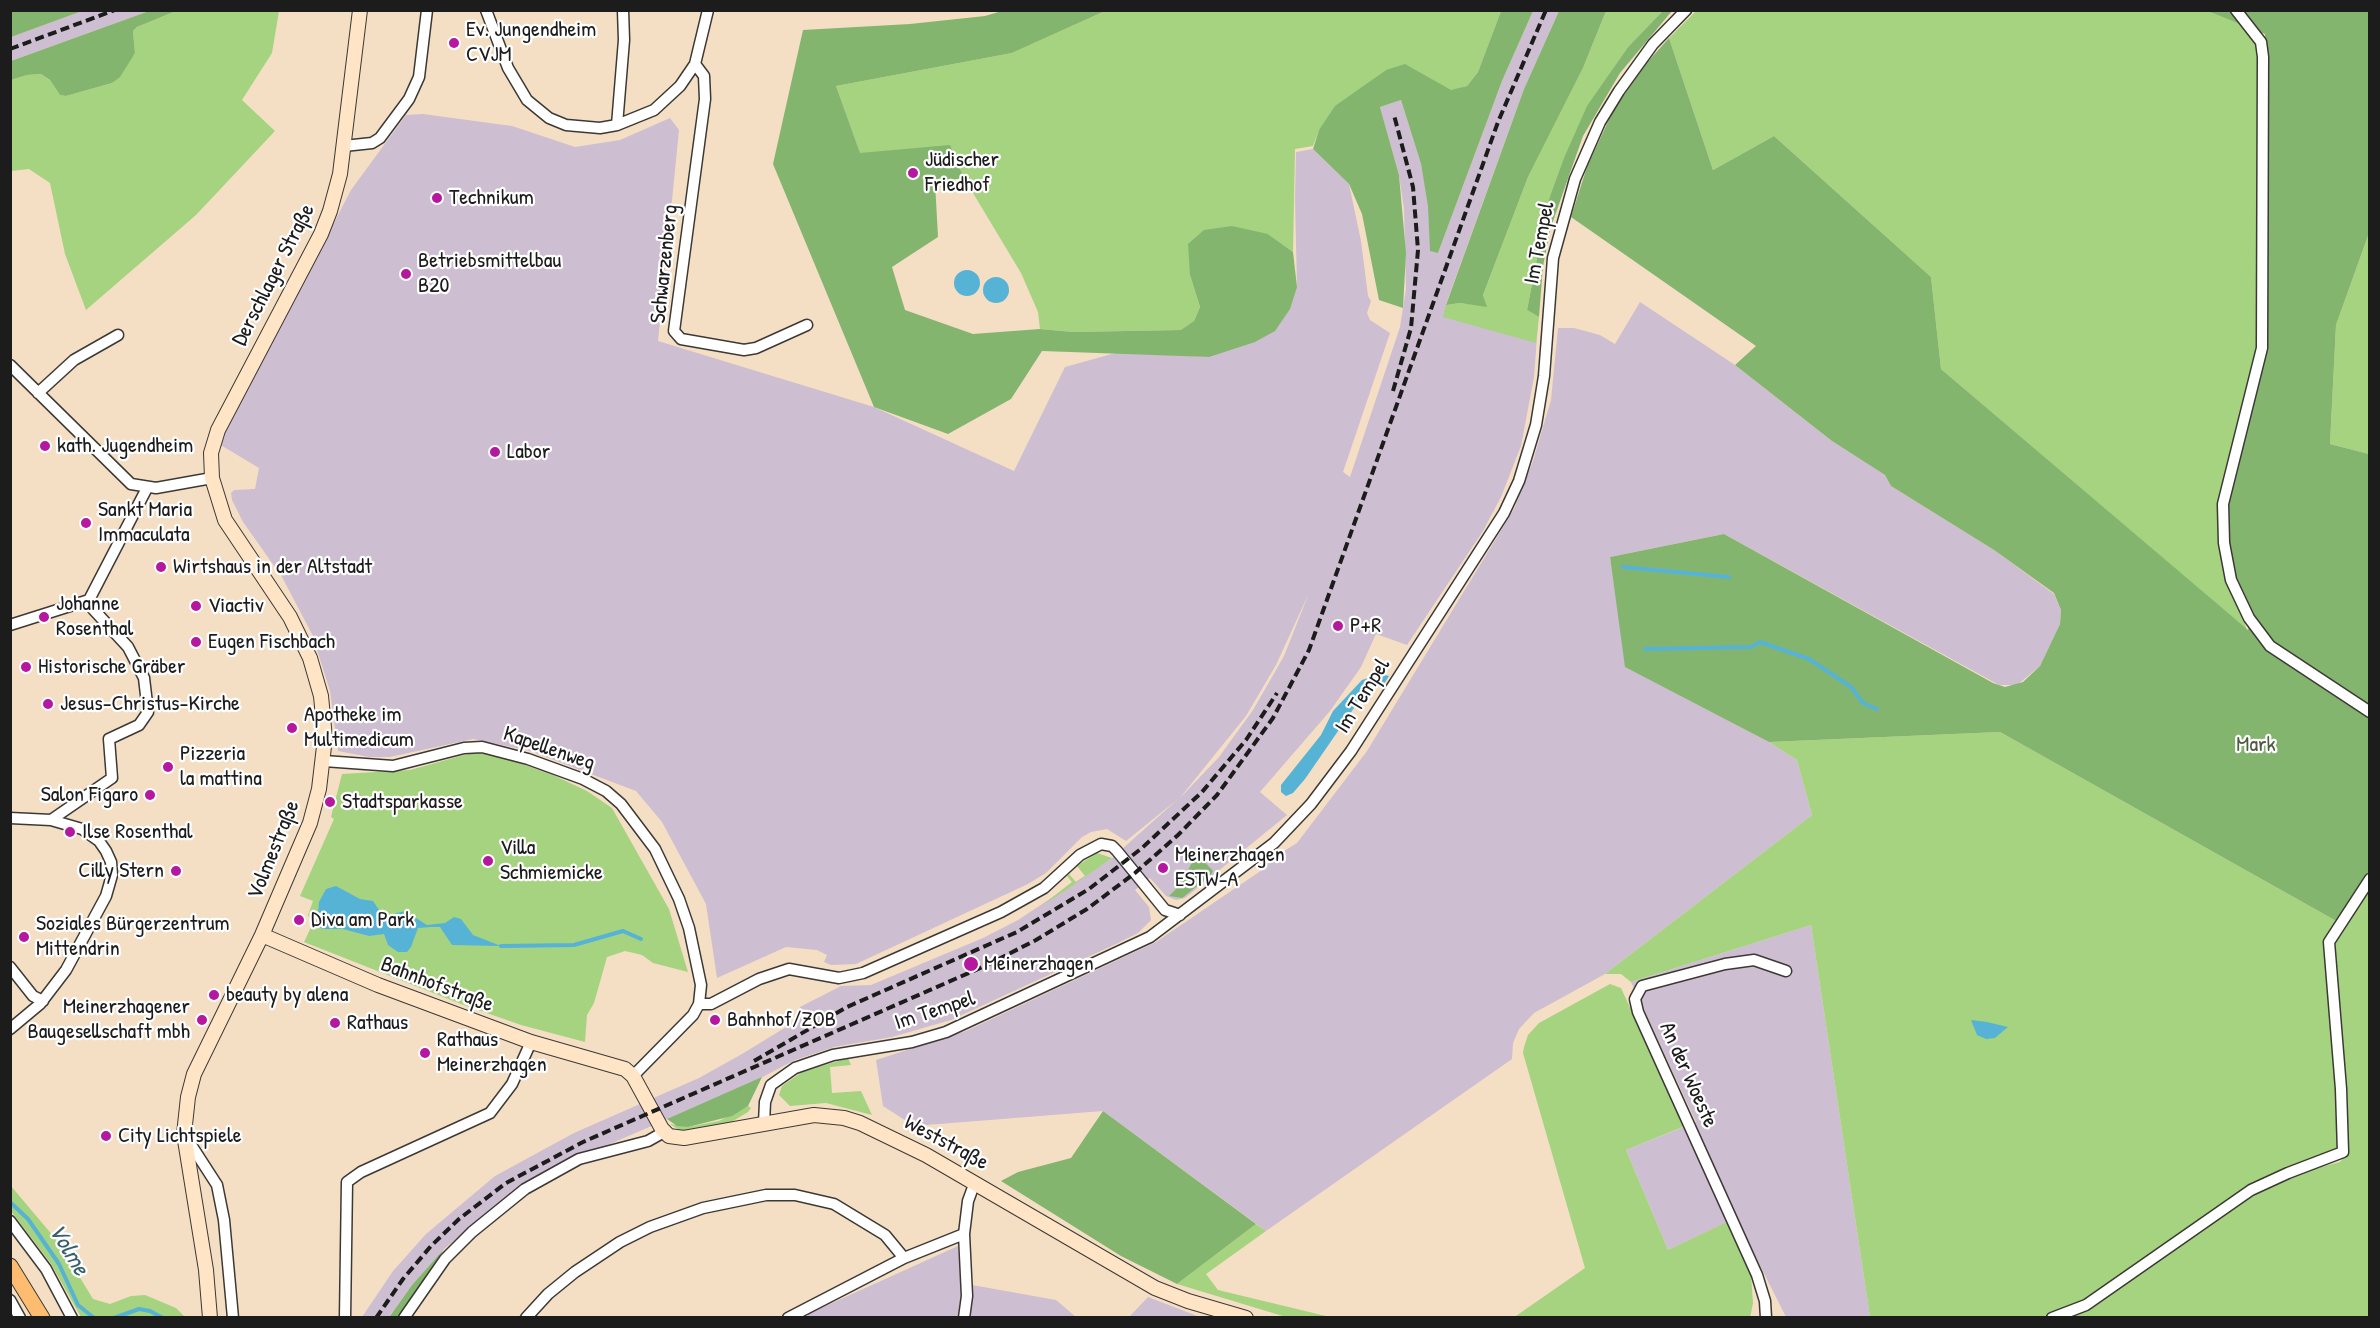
<!DOCTYPE html>
<meta charset="utf-8">
<style>
body{margin:0}
#map{position:relative;width:2380px;height:1328px;overflow:hidden;background:#f4dfc4;font-family:"Patrick Hand",sans-serif}
canvas{display:block}
.frame{position:absolute;inset:0;border:12px solid #1c1c1c;pointer-events:none}
</style>
<div id="map">
<canvas width="2380" height="1328"></canvas>
<div class="frame"></div>
</div>
<script>
const context = document.querySelector('canvas').getContext('2d');
context.lineJoin = 'round';
function fill(path, color) {
  context.fillStyle = color;
  context.fill(path, 'evenodd');
}
function poly(rows) {
  const path = new Path2D();
  for (const r of rows) {
    if (r.length === 3) {
      path.moveTo(r[0] + r[2], r[1]);
      path.arc(r[0], r[1], r[2], 0, 2 * Math.PI);
      continue;
    }
    path.moveTo(r[0], r[1]);
    for (let i = 2; i < r.length; i += 2) path.lineTo(r[i], r[i + 1]);
  }
  return path;
}
function strokePath(path, color, width, dash) {
  context.strokeStyle = color;
  context.lineWidth = width;
  context.lineCap = dash ? 'butt' : 'round';
  context.setLineDash(dash || []);
  context.stroke(path);
}
function drawText(font, color, halo, rows, align = 'center') {
  context.font = font + ' "Patrick Hand",sans-serif';
  context.lineWidth = 4.5;
  context.setLineDash([]);
  context.textBaseline = 'middle';
  context.strokeStyle = halo;
  context.fillStyle = color;
  for (const [text, x, y, turn = 0] of rows) {
    context.save();
    context.translate(x, y);
    context.rotate((+turn || 0) * Math.PI / 180);
    context.textAlign = isNaN(turn) ? turn : align;
    if (halo) context.strokeText(text, 0, 0);
    context.fillText(text, 0, 0);
    context.restore();
  }
}
const industrial = poly([
 [82,11,149,11,11,61,10,37],
 [1533,11,1559,11,1524,89,1446,304,1538,324,1534,377,1521,446,1501,497,1483,531,1407,645,1376,634,1361,667,1330,711,1260,792,1287,815,1185,898,1176,900,1166,896,1150,878,1135,890,1149,907,1151,920,1138,933,1116,944,951,1020,892,1037,834,1047,795,1060,753,1082,543,1173,507,1196,444,1249,412,1285,389,1317,362,1317,393,1271,426,1234,495,1176,574,1133,699,1078,742,1054,791,1024,800,1007,841,986,871,985,983,938,1018,920,1112,858,1178,799,1126,841,1107,829,1091,832,1082,837,1046,873,1028,884,856,964,831,965,824,962,827,955,817,950,786,947,717,978,706,904,662,822,636,791,530,751,473,739,390,757,369,757,338,751,330,691,312,634,282,577,243,522,232,500,231,493,234,490,255,489,259,468,219,444,351,190,406,115,423,114,512,126,575,147,620,140,670,118,679,130,658,341,874,407,1014,471,1065,367,1119,352,1209,357,1297,287,1295,198,1296,152,1313,149,1349,184,1361,241,1368,296,1371,301,1367,313,1370,320,1390,333,1343,472,1350,477,1400,327,1406,289,1404,209,1399,175,1380,107,1401,100,1421,164,1438,253,1502,81],
 [1309,593,1284,656,1253,710,1219,757,1179,799,1246,716,1276,665],
 [1640,302,1735,365,1832,441,1885,475,1891,486,1994,550,2054,594,2061,610,2060,624,2040,666,2017,685,1999,685,1724,534,1610,557,1626,667,1769,742,1797,760,1812,815,1605,974,1534,1013,1519,1029,1513,1043,1512,1059,1266,1231,1103,1111,914,1126,883,1106,876,1060,966,1031,1156,942,1262,870,1260,866,1297,843,1367,751,1514,509,1533,461,1551,400,1558,328,1574,328,1600,335,1615,344],
 [1811,925,1870,1317,1786,1317,1736,1218,1668,1250,1626,1150,1696,1122,1631,982],
 [958,1246,961,1283,1056,1300,1076,1317,808,1318,808,1314],
 [1148,1297,1200,1317,1129,1317]
]);
const green = poly([
 [1697,10,2208,10,2256,30,2261,114,2257,346,2229,580,2247,630,1941,369,1931,277,1774,136,1713,170,1669,38],
 [176,11,279,11,272,53,242,100,275,131,196,215,86,310,65,254,50,183,29,169,11,171,11,80,27,75,41,74,51,81,60,95,66,96,112,83,135,53,133,31,137,27],
 [1105,11,1501,11,1478,72,1467,86,1451,91,1427,79,1386,70,1364,86,1319,130,1313,146,1295,149,1293,252,1268,234,1190,275,1200,307,1194,321,1182,330,1073,332,1040,329,1038,312,1021,273,964,178,950,146,860,154,836,86,1012,53],
 [1606,11,1664,11,1628,47,1588,106,1548,202,1527,310,1539,317,1536,343,1443,317,1446,305,1460,303,1486,306,1483,295,1528,177,1583,68],
 [2369,233,2369,454,2330,444,2336,325],
 [2000,732,2338,922,2326,941,2341,1149,2286,1169,2084,1301,2043,1317,1870,1317,1811,925,1631,982,1621,974,1605,974,1812,815,1797,760,1769,742],
 [475,752,505,758,553,775,587,791,612,808,669,909,688,972,653,963,642,955,625,951,607,957,594,1003,587,1015,585,1042,521,1025,461,1004,304,942,313,923,308,915,313,901,300,896,334,819,331,817,342,774,410,770],
 [1097,853,1112,858,1066,890,1041,906,1072,882,1067,876,1069,874,1076,882,1085,876,1077,866],
 [2369,882,2369,1317,2068,1318,2088,1307,2254,1195,2290,1175,2340,1162,2348,1153,2332,943],
 [1610,984,1621,988,1685,1126,1626,1150,1668,1250,1729,1221,1751,1275,1753,1303,1750,1318,1513,1318,1585,1268,1523,1053,1524,1047,1528,1035,1539,1023],
 [848,1058,851,1065,830,1067,832,1093,861,1091,872,1115,826,1103,790,1106,779,1095,782,1086,802,1072],
 [748,1106,751,1108,748,1112,728,1124,681,1131,670,1124,688,1127,719,1121],
 [11,1186,59,1243,93,1299,110,1304,131,1296,145,1295,176,1308,185,1317,81,1317,51,1264,11,1211],
 [1256,1224,1266,1231,1206,1274,1218,1290,1330,1317,1286,1317,1177,1284]
]);
const forest = poly([
 [11,10,82,10,82,11,11,37],
 [1664,10,1672,11,1620,73,1583,136,1551,227,1543,266,1539,317,1527,310,1548,202,1564,158,1587,106,1628,47],
 [149,11,176,11,137,27,133,31,135,53,120,77,112,83,66,96,60,95,50,80,41,74,27,75,11,80,11,61],
 [1002,11,1105,11,1012,53,836,86,860,153,950,145,964,178,935,182,938,237,892,267,905,310,973,334,1040,329,1073,332,1181,330,1194,321,1200,307,1190,275,1188,244,1204,230,1232,226,1268,234,1293,252,1297,287,1290,309,1275,331,1255,342,1209,357,1042,351,1011,399,948,434,874,407,773,164,803,30,910,24,985,16],
 [1501,11,1533,11,1502,81,1438,253,1430,251,1428,206,1421,164,1401,100,1380,107,1399,175,1406,253,1403,308,1379,300,1362,214,1349,184,1313,149,1319,130,1335,106,1386,70,1405,64,1451,90,1467,86,1478,72],
 [1559,11,1606,11,1583,68,1528,177,1483,295,1487,307,1460,303,1446,305,1524,89],
 [2208,11,2369,11,2369,233,2336,325,2330,444,2369,454,2370,876,2338,922,2000,732,1769,742,1625,667,1610,557,1724,534,1993,683,2005,687,2023,682,2040,666,2060,624,2061,610,2054,593,1994,550,1891,486,1885,475,1832,441,1735,365,1756,346,1571,217,1587,167,1613,111,1644,66,1669,38,1713,170,1774,136,1931,277,1941,369,2248,630,2252,618,2235,581,2227,544,2227,504,2265,348,2267,118,2265,34],
 [1196,853,1213,871,1211,875,1182,898,1169,896,1183,882],
 [762,1077,748,1106,732,1116,688,1127,677,1126,667,1119],
 [1103,1111,1256,1224,1177,1284,1121,1256,1001,1181,1018,1172,1071,1158],
 [444,1249,401,1317,390,1316,412,1285]
]);
const water = poly([
 [967,283,13],
 [996,290,13],
 [1381,674,1389,676,1382,687,1373,687,1365,692,1305,779,1293,793,1286,796,1281,792,1281,785,1321,735,1333,711,1362,680],
 [336,886,360,899,373,901,385,919,389,920,393,914,405,911,427,925,445,923,454,917,461,919,473,935,501,946,452,945,440,927,431,927,418,928,411,947,407,952,398,952,388,945,384,934,369,936,343,929,323,929,317,926,319,902,326,889],
 [1971,1020,1987,1022,2008,1027,1995,1038,1986,1039,1977,1035]
]);
const stream = poly([
 [1623,567,1729,577],
 [1645,649,1751,647,1760,642,1809,659,1851,687,1863,703,1877,709],
 [501,946,574,945,623,931,641,939],
 [10,1202,28,1219,59,1264,78,1305,94,1318],
 [114,1318,139,1309,150,1311,163,1318]
]);
const street = poly([
 [486,10,508,68,527,100,549,118,566,125,600,128,617,125,654,110,680,86,695,64,708,10],
 [2236,10,2261,42,2263,57,2262,348,2223,504,2224,543,2231,580,2249,618,2270,646,2370,712],
 [695,64,704,76,705,99,674,331,681,339,744,350,756,348,807,325],
 [617,125,624,40,623,10],
 [344,146,372,143,380,138,409,99,419,77,427,10],
 [10,365,131,484,156,488,212,478],
 [38,393,74,360,118,335],
 [10,625,89,600,147,488],
 [324,761,393,766,464,748,482,747,528,759,583,779,606,791,621,804,655,849,679,899,689,928,701,985,699,1004,693,1015,633,1076],
 [10,818,51,820,82,829,99,841,106,851,111,862,112,875,106,896,66,970,40,1004,10,1029],
 [51,820,112,778,109,739,139,725,148,712,144,678,128,647,93,609,89,600],
 [10,967,33,996,43,1001],
 [699,1004,711,1004,759,979,789,969,839,978,863,973,1001,912,1044,888,1080,855,1101,844,1112,846,1117,851,1165,910,1180,915],
 [764,1123,765,1102,771,1085,795,1068,833,1055,912,1042,946,1032,1150,937,1274,843,1311,804,1351,751,1504,513,1519,481,1536,425,1544,376,1553,258,1575,179,1600,122,1619,91,1653,44,1686,10],
 [184,1134,217,1185,224,1220,233,1318],
 [10,1221,46,1269,72,1318],
 [10,1300,20,1318],
 [345,1318,347,1182,361,1172,490,1113,512,1084,531,1042],
 [404,1318,445,1259,472,1232,525,1189,579,1159,648,1141,664,1132],
 [526,1318,548,1294,575,1272,620,1242,650,1227,703,1208,766,1195,795,1195,834,1204,885,1235,904,1258],
 [788,1318,904,1258,964,1234],
 [964,1318,967,1296,964,1234,968,1201,975,1182],
 [1766,1318,1765,1301,1757,1275,1638,1012,1635,999,1642,986,1725,964,1754,960,1786,971],
 [2052,1318,2086,1305,2251,1190,2288,1173,2343,1152,2341,1089,2329,942,2370,879]
]);
const secondary = poly([
 [262,935,378,985,531,1042,625,1069,633,1076,662,1129,669,1136,684,1138,814,1115,844,1118,860,1123,926,1155,1155,1288,1188,1301,1246,1318],
 [210,1318,206,1270,184,1134,188,1097,194,1074,262,935,310,823,319,789,325,738,321,696,310,658,290,617,225,520,212,478,211,453,218,430,321,234,330,211,340,174,360,10]
]);
const primary = poly([
 [10,1266,42,1318]
]);
const rail = poly([
 [10,49,115,10],
 [1393,391,1411,328,1418,250,1413,187,1394,115],
 [754,1061,847,1007,1017,932,1089,889,1142,848,1202,792,1246,740,1277,693],
 [376,1318,403,1279,431,1246,459,1219,506,1183,583,1142,987,965,1036,940,1087,909,1135,873,1178,835,1217,795,1273,718,1309,650,1498,122,1546,10]
]);
const markers = [
 [454,43,6,"#b5179e"],
 [913,173,6,"#b5179e"],
 [437,198,6,"#b5179e"],
 [406,274,6,"#b5179e"],
 [45,446,6,"#b5179e"],
 [495,452,6,"#b5179e"],
 [86,523,6,"#b5179e"],
 [161,567,6,"#b5179e"],
 [196,606,6,"#b5179e"],
 [44,617,6,"#b5179e"],
 [1338,626,6,"#b5179e"],
 [196,642,6,"#b5179e"],
 [26,667,6,"#b5179e"],
 [48,704,6,"#b5179e"],
 [292,728,6,"#b5179e"],
 [168,767,6,"#b5179e"],
 [150,795,6,"#b5179e"],
 [330,802,6,"#b5179e"],
 [70,832,6,"#b5179e"],
 [488,861,6,"#b5179e"],
 [1163,868,6,"#b5179e"],
 [176,871,6,"#b5179e"],
 [299,920,6,"#b5179e"],
 [24,937,6,"#b5179e"],
 [971,964,8,"#b5179e"],
 [214,995,6,"#b5179e"],
 [202,1020,6,"#b5179e"],
 [715,1020,6,"#b5179e"],
 [335,1023,6,"#b5179e"],
 [425,1053,6,"#b5179e"],
 [106,1136,6,"#b5179e"]
];
const poiNames = [
 ["Ev. Jungendheim",466,30],
 ["CVJM",466,55],
 ["Jüdischer",925,160],
 ["Friedhof",925,185],
 ["Technikum",449,198],
 ["Betriebsmittelbau",418,261],
 ["B20",418,286],
 ["kath. Jugendheim",57,446],
 ["Labor",507,452],
 ["Sankt Maria",98,510],
 ["Immaculata",98,535],
 ["Wirtshaus in der Altstadt",173,567],
 ["Johanne",56,604],
 ["Rosenthal",56,629],
 ["Viactiv",208,606],
 ["P+R",1350,626],
 ["Eugen Fischbach",208,642],
 ["Historische Gräber",38,667],
 ["Jesus-Christus-Kirche",60,704],
 ["Apotheke im",304,715],
 ["Multimedicum",304,740],
 ["Pizzeria",180,754],
 ["la mattina",180,779],
 ["Salon Figaro",138,795,"right"],
 ["Stadtsparkasse",342,802],
 ["Ilse Rosenthal",82,832],
 ["Villa",500,848],
 ["Schmiemicke",500,873],
 ["Meinerzhagen",1175,855],
 ["ESTW-A",1175,880],
 ["Cilly Stern",164,871,"right"],
 ["Diva am Park",311,920],
 ["Soziales Bürgerzentrum",36,924],
 ["Mittendrin",36,949],
 ["Meinerzhagen",984,964],
 ["beauty by alena",226,995],
 ["Meinerzhagener",190,1007,"right"],
 ["Baugesellschaft mbh",190,1032,"right"],
 ["Bahnhof/ZOB",727,1020],
 ["Rathaus",347,1023],
 ["Rathaus",437,1040],
 ["Meinerzhagen",437,1065],
 ["City Lichtspiele",118,1136]
];
const streetNames = [
 ["Im Tempel",1540,243,-79],
 ["Schwarzenberg",665,264,-84],
 ["Derschlager Straße",274,275,-63],
 ["Im Tempel",1363,696,-58],
 ["Kapellenweg",549,749,19],
 ["Volmestraße",274,850,-68],
 ["Bahnhofstraße",437,985,21],
 ["Im Tempel",935,1011,-18],
 ["An der Woeste",1688,1075,66],
 ["Weststraße",946,1143,28]
];
const parkNames = [
 ["Mark",2256,745]
];
const waterNames = [
 ["Volme",68,1250,59]
];
fill(industrial, '#cebed1');
fill(green, '#a5d380');
fill(forest, '#84b56e');
fill(water, '#57b3d5');
strokePath(stream, '#57b3d5', 4);
strokePath(street, '#3c3935', 13);
strokePath(secondary, '#3c3935', 16);
strokePath(primary, '#3c3935', 17);
strokePath(street, '#fff', 10);
strokePath(secondary, '#ffe4c6', 14);
strokePath(primary, '#febc70', 15);
strokePath(rail, '#1c1c1c', 4, [9, 4.5]);
for (const [x, y, r, color] of markers) {
  const dot = new Path2D();
  dot.arc(x, y, r, 0, 2 * Math.PI);
  context.fillStyle = color;
  context.fill(dot);
  strokePath(dot, '#fff', 2);
}
drawText('22px', '#1c1c1c', '#fff', poiNames, 'left');
drawText('22px', '#1c1c1c', '#fff', streetNames);
drawText('22px', '#4c5c3f', '#fff', parkNames);
drawText('italic 24px', '#37606f', '#fff', waterNames);
</script>
